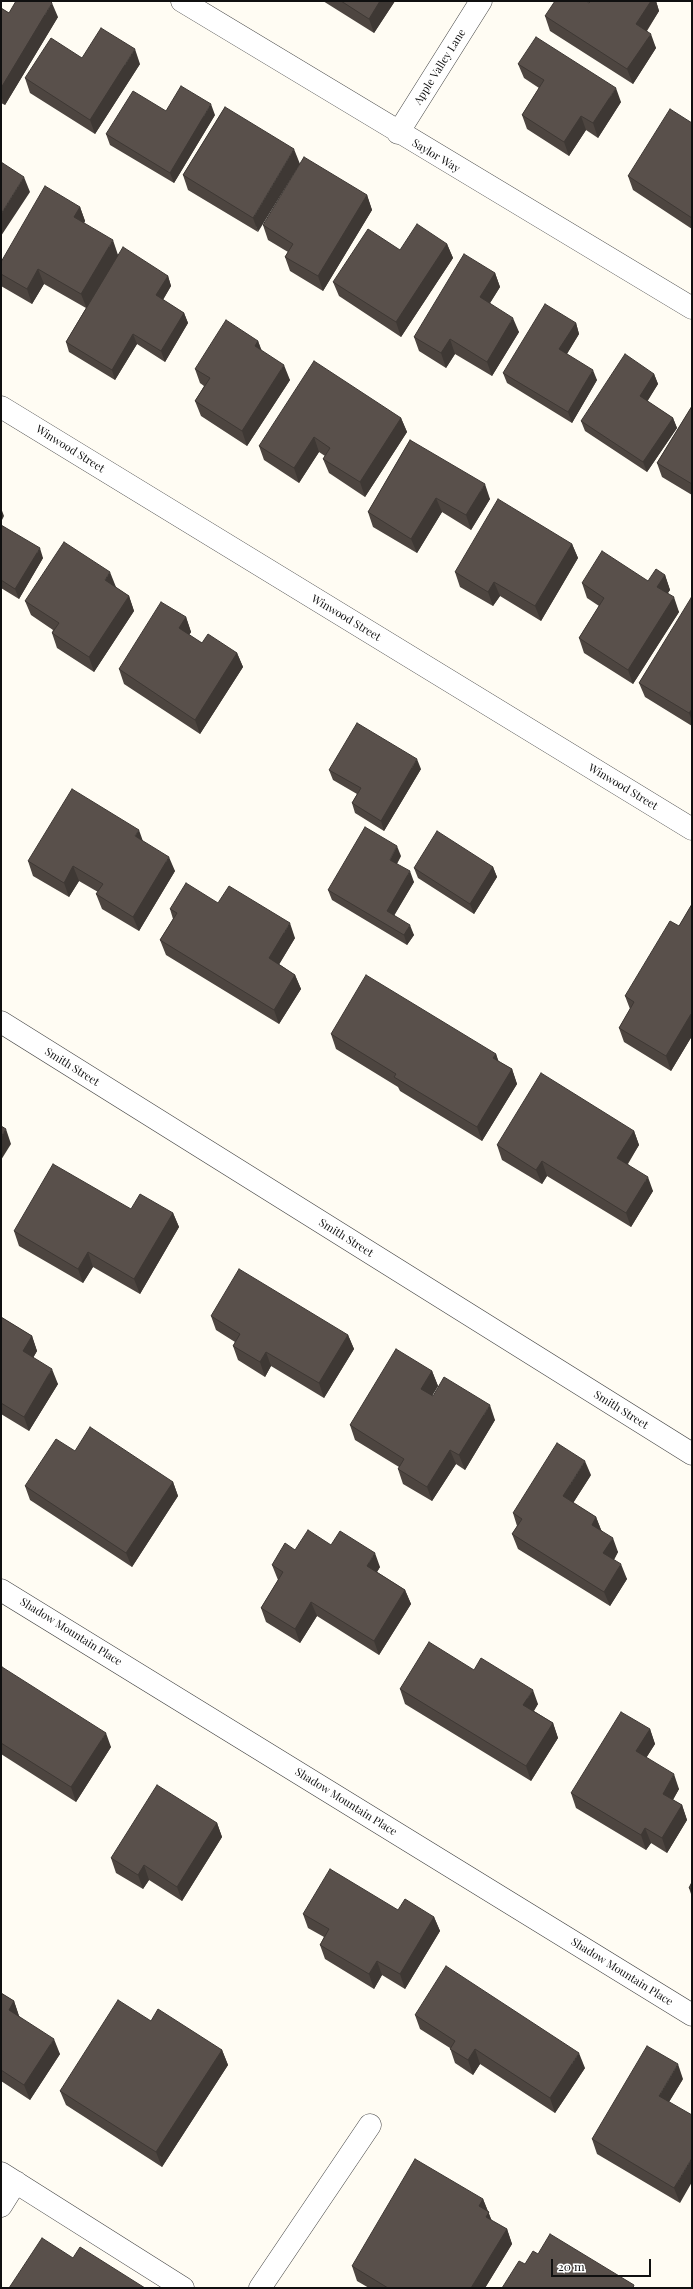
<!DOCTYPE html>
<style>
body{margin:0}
#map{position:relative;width:693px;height:2289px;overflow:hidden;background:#fffcf3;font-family:"Playfair Display",serif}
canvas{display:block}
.frame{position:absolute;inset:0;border:2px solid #101010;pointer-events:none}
.scale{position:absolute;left:551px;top:2259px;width:100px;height:18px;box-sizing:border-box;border:2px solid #101010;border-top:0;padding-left:5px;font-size:12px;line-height:14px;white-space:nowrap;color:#101010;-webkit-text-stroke:3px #fff;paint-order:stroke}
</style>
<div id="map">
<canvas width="693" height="2289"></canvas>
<div class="frame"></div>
<div class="scale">20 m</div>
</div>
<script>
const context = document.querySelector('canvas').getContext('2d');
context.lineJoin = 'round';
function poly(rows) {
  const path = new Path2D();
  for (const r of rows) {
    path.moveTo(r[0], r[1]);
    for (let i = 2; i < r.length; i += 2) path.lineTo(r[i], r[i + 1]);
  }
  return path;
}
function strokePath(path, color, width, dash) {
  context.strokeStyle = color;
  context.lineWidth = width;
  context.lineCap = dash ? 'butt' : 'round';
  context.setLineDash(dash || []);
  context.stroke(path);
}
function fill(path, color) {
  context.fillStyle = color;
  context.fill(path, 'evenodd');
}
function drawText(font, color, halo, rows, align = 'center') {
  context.font = font + ' "Playfair Display",serif';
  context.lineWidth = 4;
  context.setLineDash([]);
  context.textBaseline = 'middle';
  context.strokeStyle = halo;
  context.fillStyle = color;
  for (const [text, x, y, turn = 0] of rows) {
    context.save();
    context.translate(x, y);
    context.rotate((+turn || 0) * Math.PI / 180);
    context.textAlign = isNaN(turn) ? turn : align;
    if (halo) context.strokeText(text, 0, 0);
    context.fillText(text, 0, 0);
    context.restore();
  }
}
const minor = poly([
 [182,1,692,308],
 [398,133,481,1],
 [1,407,692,829],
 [1,1022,692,1454],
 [1,1590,692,2015],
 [1,2173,183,2288],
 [1,2206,16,2182],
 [260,2288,370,2125]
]);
const wall = poly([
 [323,1,395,1,374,33],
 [590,1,656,1,659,11,647,31,656,48,633,84,550,31,545,16,589,3],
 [1,8,9,13,58,17,5,105,1,103],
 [140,64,95,134,30,93,25,78],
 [518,64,621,102,598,138,586,130,569,156,527,129,522,115,539,88,524,78],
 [225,107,258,232,188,190,183,175],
 [215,115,174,183,110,145,106,134],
 [692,123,692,229,633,190,628,176],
 [367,195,372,210,323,291,290,271,285,257,288,252,268,240,263,225],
 [80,207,85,221,84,223,118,255,168,276,171,286,163,300,184,313,188,323,165,362,137,344,115,380,69,352,66,342,86,308,44,284,32,304,1,286,1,262],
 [447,244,453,258,401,337,339,296,333,282,400,250],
 [495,273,500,287,490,303,519,332,492,376,455,354,446,368,419,351,414,337],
 [576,323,579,334,567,354,597,380,572,423,507,383,503,373],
 [258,341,262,351,290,380,247,446,201,416,195,401,204,386,200,383,195,369],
 [654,374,658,384,647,401,673,418,677,428,647,472,585,431,581,421],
 [692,406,692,495,662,477,657,463],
 [401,418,407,432,365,497,329,473,323,459,325,456,319,452,299,483,264,460,259,446],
 [410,440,490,499,471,530,442,512,417,553,373,527,368,512],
 [1,525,43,558,19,599,1,588],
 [572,544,578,558,541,621,500,596,493,606,460,587,455,572],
 [665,575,670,590,668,593,679,612,633,684,584,653,579,638,599,606,587,598,582,583,648,581],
 [115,587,129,596,134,611,94,672,57,648,52,633,53,630,31,615,25,601,116,587],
 [692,599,692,726,645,697,639,683],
 [186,617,191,632,189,635,202,643,237,653,243,667,200,734,124,684,119,669],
 [421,769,384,831,355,813,352,803,357,794,333,780,329,770],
 [143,841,175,871,139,931,102,909,96,894,98,892,79,881,69,897,33,876,28,861],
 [401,856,397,864,414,882,394,915,414,935,407,945,332,900,328,890],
 [493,867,497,877,474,914,418,878,414,868],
 [218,903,295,938,279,964,295,975,301,989,279,1024,166,955,160,940,173,919,170,909],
 [692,904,692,1036,671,1071,624,1042,619,1028,630,1009,625,996,679,926],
 [331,1034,496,1054,498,1061,512,1069,517,1084,482,1141,400,1091,398,1087,336,1049],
 [634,1131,639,1145,628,1164,653,1191,631,1227,547,1176,542,1184,502,1160,497,1145],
 [131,1209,173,1213,179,1227,140,1294,93,1267,83,1283,19,1246,14,1231],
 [211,1316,348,1335,354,1349,324,1398,271,1366,265,1377,238,1360,233,1346,235,1342,216,1330],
 [1,1317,32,1336,37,1351,33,1358,58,1384,29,1431,1,1414],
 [432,1371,438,1386,432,1396,495,1420,465,1470,456,1464,432,1501,403,1484,398,1469,399,1467,355,1440,350,1425],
 [75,1451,173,1482,178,1496,132,1567,30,1500,25,1486],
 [591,1475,573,1503,596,1517,601,1530,618,1552,614,1560,627,1579,610,1606,518,1549,512,1534,517,1526,513,1513],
 [331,1545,380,1567,377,1572,405,1590,411,1604,379,1655,317,1616,300,1643,266,1622,261,1608,278,1580,272,1565,295,1550],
 [1,1668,111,1747,76,1802,1,1754],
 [474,1670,538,1704,534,1711,553,1723,558,1738,531,1781,405,1704,400,1689],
 [650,1729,655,1744,646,1758,679,1789,673,1800,682,1805,687,1820,667,1853,651,1843,646,1850,576,1808,571,1793],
 [217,1823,222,1837,182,1901,149,1880,143,1889,116,1873,111,1858],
 [692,1882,692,1897,689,1888],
 [398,1910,434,1917,440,1931,405,1989,382,1975,374,1989,325,1959,320,1945,324,1937,308,1928,303,1914],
 [1,1993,14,2001,19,2016,60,2054,30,2100,1,2081],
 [415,2015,585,2068,555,2113,480,2064,473,2075,455,2063,450,2048,420,2029],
 [151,2021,222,2050,228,2065,162,2167,66,2105,60,2091],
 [683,2079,669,2102,680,2203,597,2154,592,2139],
 [483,2199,492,2221,507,2229,512,2244,485,2288,369,2288,357,2281,352,2266]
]);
const shadedWall = poly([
 [380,1,395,1,374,33,369,19],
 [651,1,656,1,659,11,641,39,636,24],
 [52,3,58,17,5,105,1,96,1,88],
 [651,34,656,48,633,84,627,69],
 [135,49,140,64,95,134,90,120],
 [616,88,621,102,598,138,593,123],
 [211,104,215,115,174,183,170,173],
 [581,116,586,130,569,156,564,142],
 [294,149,300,164,258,232,253,218],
 [24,177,30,192,1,236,1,214],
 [367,195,372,210,323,291,318,276],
 [80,207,85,221,79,232,74,217],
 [113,240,118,255,87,309,81,294],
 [447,244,453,258,401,337,396,322],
 [38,269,44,284,32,304,27,289],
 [495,273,500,287,485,311,480,297],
 [168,276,171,286,159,306,156,295],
 [184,313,188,323,165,362,161,351],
 [513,318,519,332,492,376,487,362],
 [576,323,579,334,563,360,559,349],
 [133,334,137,344,115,380,112,370],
 [450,339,455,354,446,368,441,353],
 [258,341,263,356,255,346],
 [284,365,290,380,247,446,242,431],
 [593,370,597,380,572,423,568,412],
 [654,374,658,384,644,407,640,396],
 [401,418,407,432,365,497,360,482],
 [673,418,677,428,647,472,643,462],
 [314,437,319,452,299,483,294,468],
 [485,484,490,499,471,530,466,515],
 [436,498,442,512,417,553,411,539],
 [1,508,4,516,1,522],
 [572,544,578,558,541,621,535,606],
 [40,548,43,558,19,599,15,589],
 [110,572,116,587,110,595,105,580],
 [665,575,670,590,662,601,657,587],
 [494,582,500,596,493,606,488,592],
 [129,596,134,611,94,672,89,657],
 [674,597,679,612,633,684,628,670],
 [186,617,191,632,184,643,179,628],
 [237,653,243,667,200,734,195,720],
 [692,709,692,721,689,713],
 [417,759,421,769,384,831,381,821],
 [139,830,144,844,135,836],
 [397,846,401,856,393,870,390,860],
 [169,857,175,871,139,931,133,917],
 [73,866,79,881,69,897,64,883],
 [493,867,497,877,474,914,470,904],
 [410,871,414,882,391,921,387,911],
 [290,923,295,938,274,973,269,958],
 [410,925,414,935,407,945,404,935],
 [295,975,301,989,279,1024,274,1010],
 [691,1014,692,1015,692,1036,671,1071,666,1056],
 [496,1054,501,1068,493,1058],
 [512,1069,517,1084,482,1141,477,1127],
 [6,1129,11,1144,1,1160,1,1137],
 [634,1131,639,1145,622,1172,617,1158],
 [542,1161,547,1176,542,1184,536,1170],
 [648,1177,653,1191,631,1227,626,1213],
 [173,1213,179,1227,140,1294,134,1279],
 [88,1252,93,1267,83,1283,78,1269],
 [348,1335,354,1349,324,1398,319,1383],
 [32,1336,37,1351,28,1366,23,1351],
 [266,1352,271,1366,265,1377,260,1362],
 [52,1369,58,1384,29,1431,24,1417],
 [432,1371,438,1386,427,1404,421,1389],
 [490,1405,495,1420,465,1470,459,1455],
 [450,1450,456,1464,432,1501,427,1487],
 [585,1461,591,1475,568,1511,563,1496],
 [173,1482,178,1496,132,1567,126,1553],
 [596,1517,602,1532,592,1525],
 [613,1538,618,1552,609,1568,603,1553],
 [375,1553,380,1567,372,1580,367,1566],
 [621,1564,627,1579,610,1606,604,1592],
 [405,1590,411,1604,379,1655,374,1641],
 [311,1602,317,1616,300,1643,295,1629],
 [533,1690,538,1704,528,1719,523,1705],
 [553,1723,558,1738,531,1781,526,1766],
 [650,1729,655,1744,641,1766,636,1751],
 [106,1733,111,1747,76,1802,71,1787],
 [674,1774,679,1789,668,1808,663,1794],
 [682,1805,687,1820,667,1853,662,1838],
 [217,1823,222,1837,182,1901,177,1887],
 [645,1828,651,1843,646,1850,641,1835],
 [144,1865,149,1880,143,1889,138,1875],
 [434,1917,440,1931,405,1989,400,1974],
 [377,1961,382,1975,374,1989,369,1974],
 [14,2001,19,2016,14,2024,9,2010],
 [54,2039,60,2054,30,2100,24,2085],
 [475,2049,480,2064,473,2075,468,2060],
 [222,2050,228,2065,162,2167,156,2152],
 [579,2053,585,2068,555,2113,550,2098],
 [678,2064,683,2079,664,2110,659,2096],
 [692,2158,692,2182,680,2203,674,2188],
 [483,2199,494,2227,491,2232,479,2206],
 [507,2229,512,2244,485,2288,471,2288]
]);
const building = poly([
 [16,1,50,1,52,3,1,88,1,8,9,13,16,1],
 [341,1,380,1,369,19,341,1],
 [555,1,586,1,589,3,590,1,651,1,636,24,651,34,627,69,545,16,555,1],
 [101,28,135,49,90,120,25,78,51,38,82,58,101,28],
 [536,37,616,88,593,123,581,116,564,142,522,115,544,80,518,64,536,37],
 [181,86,211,104,170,173,106,134,133,91,166,111,181,86],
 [225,107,294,149,253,218,183,175,225,107],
 [670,109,692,123,692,218,628,176,670,109],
 [304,157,367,195,318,276,285,257,293,244,263,225,304,157],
 [1,162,24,177,1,214,1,162],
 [45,186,80,207,74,217,113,240,81,294,38,269,27,289,1,274,1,262,45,186],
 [417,224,447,244,396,322,333,282,368,229,400,250,417,224],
 [123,247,168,276,156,295,184,313,161,351,133,334,112,370,66,342,123,247],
 [464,254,495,273,480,297,513,318,487,362,450,339,441,353,414,337,464,254],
 [545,304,576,323,559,349,593,370,568,412,503,373,545,304],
 [226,320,258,341,255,346,284,365,242,431,195,401,210,378,195,369,226,320],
 [625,354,654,374,640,396,673,418,643,462,581,421,625,354],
 [314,361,401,418,360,482,323,459,330,448,314,437,294,468,259,446,314,361],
 [692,406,692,484,657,463,692,406],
 [410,440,485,484,466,515,436,498,411,539,368,512,410,440],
 [498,499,572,544,535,606,494,582,488,592,455,572,498,499],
 [1,525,40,548,15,589,1,580,1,525],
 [64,542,110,572,105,580,129,596,89,657,52,633,59,623,25,601,64,542],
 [602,551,648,581,656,569,665,575,657,587,674,597,628,670,579,638,604,598,582,583,602,551],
 [691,598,692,599,692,709,689,713,639,683,691,598],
 [161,602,186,617,179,628,202,643,208,634,237,653,195,720,119,669,161,602],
 [357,723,417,759,381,821,352,803,361,788,329,770,357,723],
 [72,789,139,830,135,836,169,857,133,917,96,894,103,884,73,866,64,883,28,861,72,789],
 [365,827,397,846,390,860,410,871,387,911,410,925,404,935,328,890,365,827],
 [437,831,493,867,470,904,414,868,437,831],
 [186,883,218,903,229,886,290,923,269,958,295,975,274,1010,160,940,177,913,170,909,186,883],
 [692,904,692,1014,691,1014,666,1056,619,1028,634,1002,625,996,670,921,679,926,692,904],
 [366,975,496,1054,493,1058,512,1069,477,1127,394,1077,396,1074,331,1034,366,975],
 [541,1073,634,1131,617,1158,648,1177,626,1213,542,1161,536,1170,497,1145,541,1073],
 [1,1126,6,1129,1,1137,1,1126],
 [53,1164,131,1209,140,1194,173,1213,134,1279,88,1252,78,1269,14,1231,53,1164],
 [239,1269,348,1335,319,1383,266,1352,260,1362,233,1346,240,1334,211,1316,239,1269],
 [1,1317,32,1336,23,1351,52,1369,24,1417,1,1403,1,1317],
 [396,1349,432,1371,421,1389,433,1396,444,1377,490,1405,459,1455,450,1450,427,1487,398,1469,404,1459,350,1425,396,1349],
 [90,1427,173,1482,126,1553,25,1486,56,1439,75,1451,90,1427],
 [557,1443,585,1461,563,1496,596,1517,592,1525,613,1538,603,1553,621,1564,604,1592,512,1534,522,1519,513,1513,557,1443],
 [308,1530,331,1545,340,1531,375,1553,367,1566,405,1590,374,1641,311,1602,295,1629,261,1608,283,1572,272,1565,285,1543,295,1550,308,1530],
 [429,1642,474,1670,481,1658,533,1690,523,1705,553,1723,526,1766,400,1689,429,1642],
 [2,1667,106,1733,71,1787,1,1743,1,1668,2,1667],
 [621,1712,650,1729,636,1751,674,1774,663,1794,682,1805,662,1838,645,1828,641,1835,571,1793,621,1712],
 [157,1785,217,1823,177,1887,144,1865,138,1875,111,1858,157,1785],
 [330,1869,398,1910,405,1899,434,1917,400,1974,377,1961,369,1974,320,1945,329,1929,303,1914,330,1869],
 [692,1882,692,1890,689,1888,692,1882],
 [446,1966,579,2053,550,2098,475,2049,468,2060,450,2049,455,2041,415,2015,446,1966],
 [1,1993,14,2001,9,2010,54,2039,24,2085,1,2070,1,1993],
 [118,2000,151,2021,158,2009,222,2050,156,2152,60,2091,118,2000],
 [647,2046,678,2064,659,2096,692,2115,692,2158,674,2188,592,2139,647,2046],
 [415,2159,483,2199,479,2206,489,2212,486,2217,507,2229,471,2288,388,2288,352,2266,415,2159],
 [550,2234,634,2285,633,2288,502,2288,519,2261,525,2264,533,2251,538,2254,550,2234],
 [42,2238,73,2258,80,2247,145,2288,9,2288,42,2238]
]);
const streetNames = [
 ["Apple Valley Lane",440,67,-58],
 ["Saylor Way",436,156,31],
 ["Winwood Street",70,449,32],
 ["Winwood Street",346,618,31],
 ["Winwood Street",623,787,31],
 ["Smith Street",72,1067,32],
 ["Smith Street",346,1238,32],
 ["Smith Street",621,1410,32],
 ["Shadow Mountain Place",71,1632,32],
 ["Shadow Mountain Place",346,1802,32],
 ["Shadow Mountain Place",622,1972,32]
];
strokePath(minor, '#434343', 23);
strokePath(minor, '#fff', 22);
fill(wall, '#4d4540');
fill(shadedWall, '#3e3834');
fill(building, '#59504b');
strokePath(building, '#3e3834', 1);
drawText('11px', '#101010', '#fff', streetNames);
</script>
